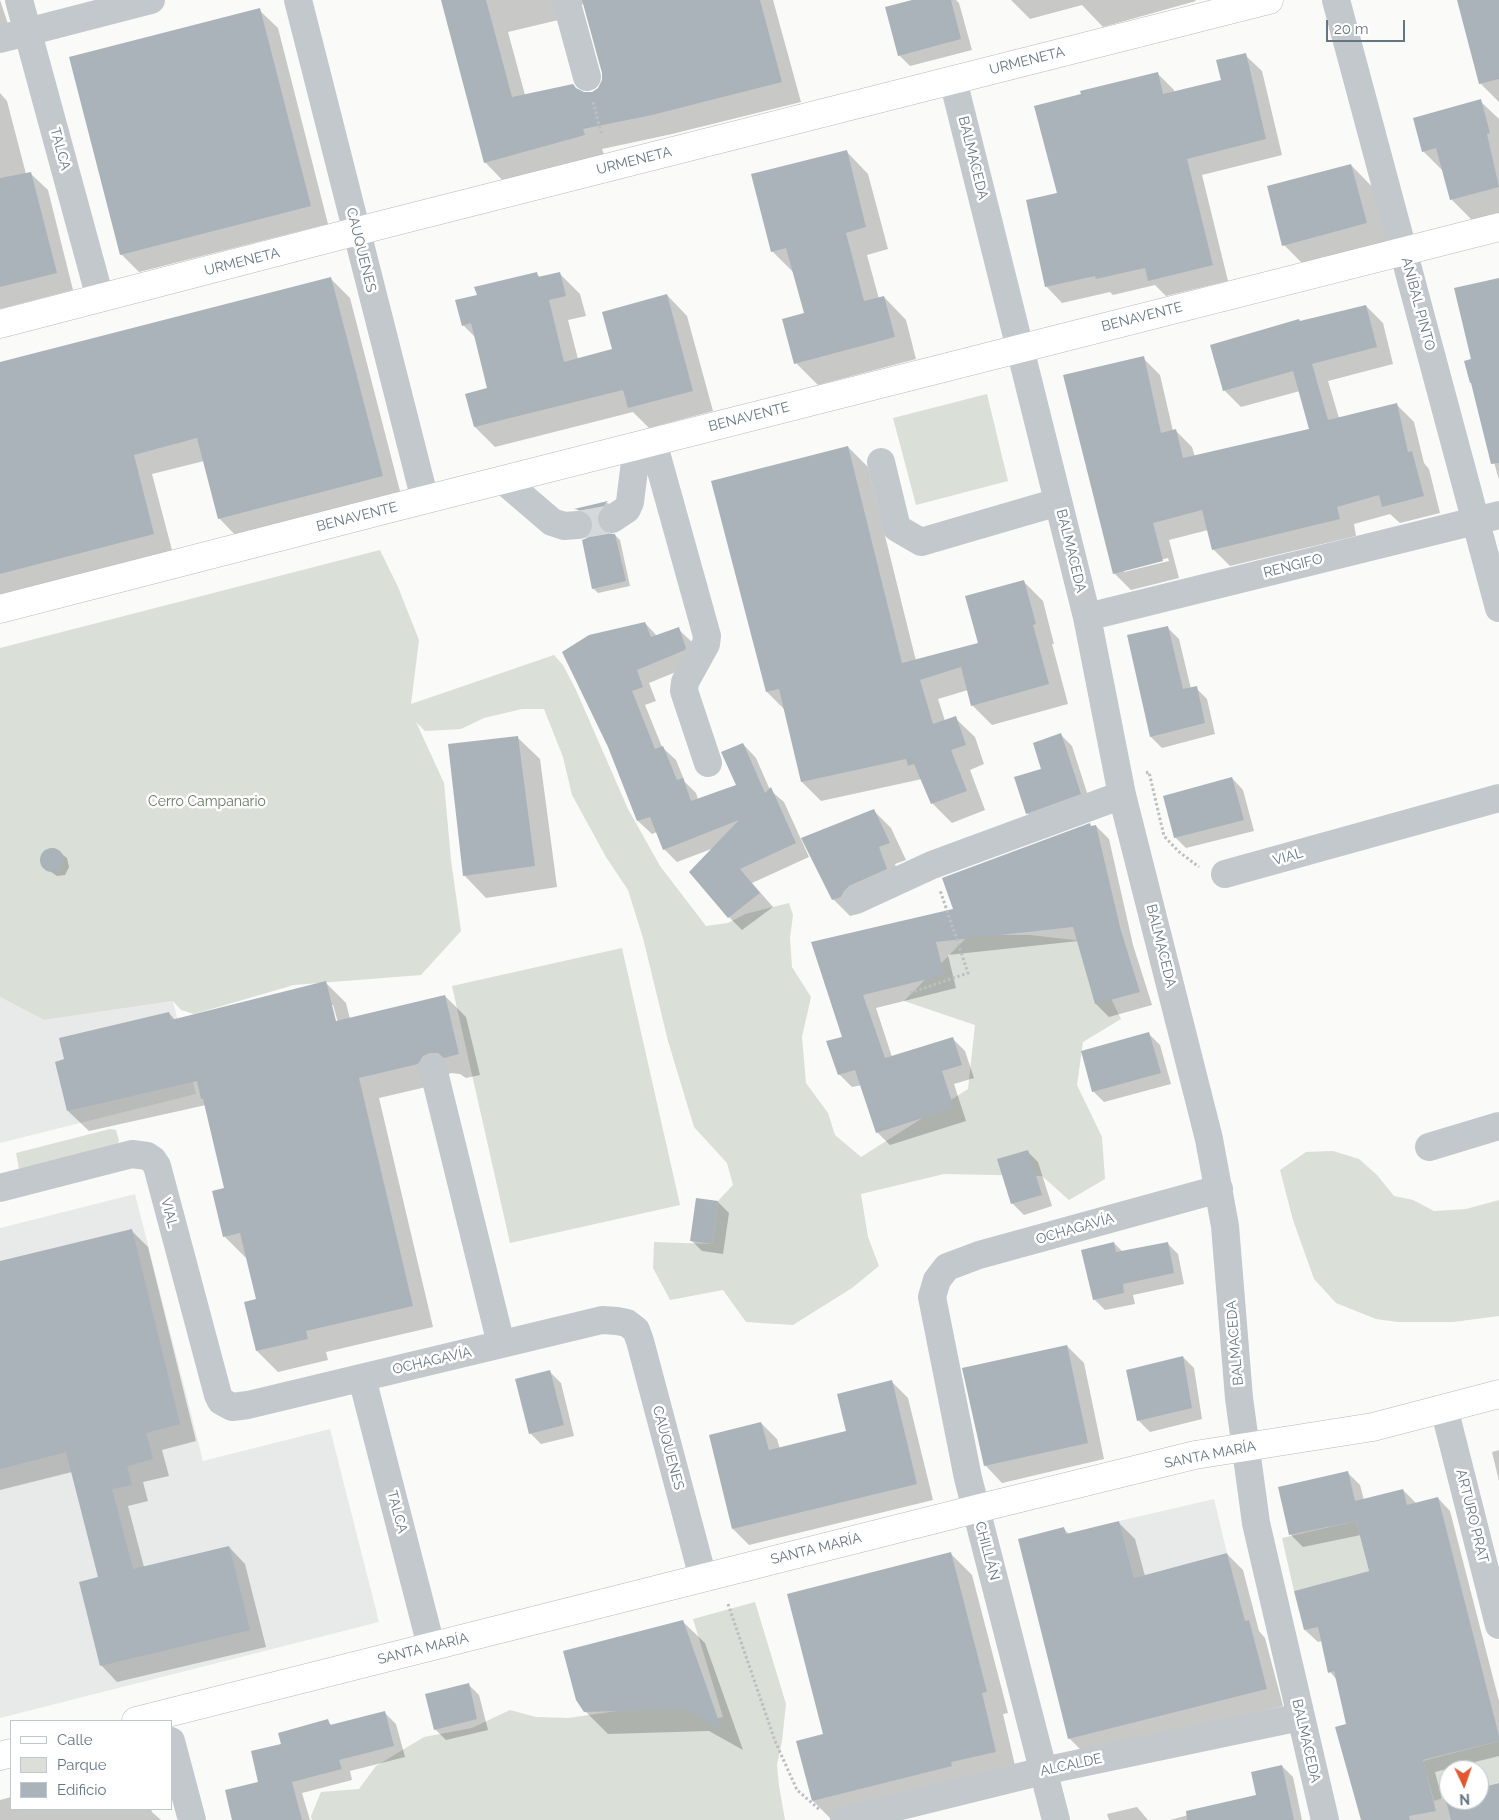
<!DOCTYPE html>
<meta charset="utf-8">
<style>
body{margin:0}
#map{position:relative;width:1499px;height:1820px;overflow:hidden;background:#fafaf8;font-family:Raleway,sans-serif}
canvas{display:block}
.legend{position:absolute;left:10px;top:1720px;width:162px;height:90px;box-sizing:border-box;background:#fff;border:1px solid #c1c8cd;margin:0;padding:6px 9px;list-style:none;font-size:15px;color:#657683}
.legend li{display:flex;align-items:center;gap:10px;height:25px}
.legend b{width:25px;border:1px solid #c1c8cd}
.north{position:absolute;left:1439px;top:1760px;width:50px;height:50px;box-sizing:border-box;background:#fff;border:1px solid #c1c8cd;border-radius:50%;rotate:177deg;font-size:14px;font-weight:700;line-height:20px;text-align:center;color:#657683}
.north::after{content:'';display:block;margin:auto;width:18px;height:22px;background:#e4572e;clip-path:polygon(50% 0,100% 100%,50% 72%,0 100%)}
.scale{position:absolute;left:1326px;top:20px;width:79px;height:22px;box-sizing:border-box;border:2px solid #657683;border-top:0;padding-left:6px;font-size:15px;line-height:18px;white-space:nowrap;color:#657683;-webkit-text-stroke:4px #fff;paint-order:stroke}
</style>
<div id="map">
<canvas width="1499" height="1820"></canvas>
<ul class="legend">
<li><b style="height:6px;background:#fff"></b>Calle</li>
<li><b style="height:14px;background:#dadfd7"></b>Parque</li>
<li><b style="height:14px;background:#aab3b9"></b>Edificio</li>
</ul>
<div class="north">N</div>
<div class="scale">20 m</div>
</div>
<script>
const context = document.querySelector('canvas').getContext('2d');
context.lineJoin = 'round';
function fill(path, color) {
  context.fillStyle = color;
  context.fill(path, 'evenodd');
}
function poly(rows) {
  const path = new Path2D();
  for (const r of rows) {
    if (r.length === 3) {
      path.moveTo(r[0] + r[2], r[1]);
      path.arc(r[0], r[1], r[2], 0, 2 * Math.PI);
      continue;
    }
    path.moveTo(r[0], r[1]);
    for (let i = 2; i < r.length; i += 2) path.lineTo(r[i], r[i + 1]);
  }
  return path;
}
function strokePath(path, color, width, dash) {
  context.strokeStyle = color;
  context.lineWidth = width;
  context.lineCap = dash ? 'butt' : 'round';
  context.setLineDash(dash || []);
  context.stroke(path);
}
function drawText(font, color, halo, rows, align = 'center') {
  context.font = font + ' Raleway,sans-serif';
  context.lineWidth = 5;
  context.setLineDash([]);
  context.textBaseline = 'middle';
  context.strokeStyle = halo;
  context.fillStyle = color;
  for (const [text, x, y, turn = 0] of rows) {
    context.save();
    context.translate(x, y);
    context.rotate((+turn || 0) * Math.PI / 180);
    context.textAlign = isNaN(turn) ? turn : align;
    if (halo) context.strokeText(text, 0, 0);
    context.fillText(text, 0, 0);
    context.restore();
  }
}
const built = poly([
 [0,997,44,1020,173,1001,196,1094,0,1143],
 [135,1194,203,1461,330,1429,379,1622,0,1718,0,1228],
 [1214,1499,1227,1553,1134,1578,1119,1521]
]);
const green = poly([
 [987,394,1008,481,916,505,893,418],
 [380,550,398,587,419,640,411,704,554,655,563,665,576,690,628,809,660,866,706,926,728,923,745,914,789,903,793,915,790,938,792,967,811,997,802,1037,806,1083,828,1113,835,1135,861,1157,968,1089,975,1025,904,1001,969,935,1030,935,1083,941,1121,1019,1083,1042,1077,1085,1102,1137,1105,1179,1069,1200,1042,1176,944,1174,861,1194,868,1237,879,1266,852,1288,793,1325,746,1322,723,1290,670,1300,653,1268,654,1242,712,1244,718,1201,733,1185,727,1163,694,1127,668,1041,643,938,628,890,606,857,572,795,563,757,544,709,522,709,484,718,461,729,425,731,416,722,444,783,451,860,461,931,421,975,294,985,194,1014,181,1010,173,1001,44,1020,0,997,0,648],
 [622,948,680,1205,510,1243,452,986],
 [110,1129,116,1130,119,1141,117,1145,19,1169,16,1153],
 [1333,1151,1359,1159,1377,1175,1394,1196,1413,1200,1434,1211,1466,1209,1499,1200,1499,1316,1453,1322,1398,1322,1376,1319,1336,1303,1314,1279,1293,1220,1280,1170,1306,1152],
 [1356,1521,1369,1571,1294,1591,1282,1538],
 [755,1602,786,1704,782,1741,777,1765,779,1786,785,1820,312,1820,311,1816,321,1792,359,1789,376,1766,424,1737,472,1728,510,1710,536,1717,568,1718,631,1709,675,1697,707,1720,723,1717,693,1619],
 [1499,1741,1499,1783,1479,1788,1479,1770,1449,1770,1449,1796,1434,1801,1423,1761]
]);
const shadow = poly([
 [0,0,11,33,0,36],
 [442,0,773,0,801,102,672,134,602,149,604,155,505,183,485,162],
 [583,4,585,4,603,73,603,82,599,89,591,93,579,92,525,95,508,32,571,17,575,9],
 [917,0,956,0,959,3,972,50,910,66,899,55],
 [1011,0,1195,0,1196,1,1103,27,1082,5,1030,19],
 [1459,0,1499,0,1499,102,1480,83],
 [259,10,278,28,328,224,139,272,121,254],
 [1245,55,1262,71,1282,155,1202,175,1228,281,1166,296,1155,285,1113,295,1110,292,1062,303,1046,286,1058,194,1157,73,1174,90,1174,93,1222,81],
 [0,93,7,101,26,174,30,173,48,190,73,290,0,309],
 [1480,101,1499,119,1499,218,1476,224,1451,199,1443,171,1423,151],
 [846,151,868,174,888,249,867,255,879,299,884,297,906,320,916,359,818,385,796,363,805,314,794,273,772,251],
 [1351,165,1383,198,1398,256,1316,277,1284,245],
 [536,273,541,278,559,273,580,294,586,316,568,320,578,359,613,350,667,295,687,316,713,411,649,428,633,412,495,447,475,427,467,394,489,388,476,338,463,325,478,296],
 [330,278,350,298,401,495,238,538,219,518,204,461,152,474,173,554,0,597,0,364],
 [1499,280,1499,480,1466,362,1472,360],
 [1366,306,1383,323,1393,364,1328,381,1339,418,1397,405,1414,422,1424,463,1429,469,1440,513,1400,523,1390,514,1354,524,1356,536,1230,566,1213,549,1208,530,1169,540,1179,578,1131,590,1114,573,1143,358,1160,375,1173,431,1175,430,1192,447,1195,457,1310,429,1300,391,1241,407,1224,390,1300,322],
 [1168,558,1169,561,1124,572,1124,569],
 [848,447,868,467,916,661,979,644,1023,581,1043,601,1054,644,1052,644,1068,704,992,725,972,705,968,690,938,699,945,721,955,718,975,737,984,764,970,770,985,810,952,823,933,804,922,779,821,801,802,782,785,710,767,692],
 [608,503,612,507,601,527,604,534,615,535,620,540,630,586,598,593,593,588,588,539,593,533,595,523,592,516,581,513,577,509],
 [645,623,657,636,678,629,692,642,698,663,649,683,656,701,645,705,662,747,676,760,685,782,696,793,698,799,737,786,743,744,756,758,770,790,784,802,809,857,752,883,773,907,742,930,729,917,714,848,677,862,664,849,657,832,652,834,638,821,609,746],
 [1168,628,1179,639,1191,689,1196,688,1207,699,1215,734,1162,748,1151,737],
 [1061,735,1072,746,1091,805,1038,824,1027,813],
 [517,737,540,759,557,887,486,898,464,875],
 [1232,778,1243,790,1254,831,1186,848,1175,837],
 [874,811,891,828,906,860,895,864,903,885,860,907,858,914,850,916,833,899],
 [1090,825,1092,827,1096,826,1109,839,1133,945,1152,1005,1109,1017,1096,1004,1078,941,948,955,956,988,876,1008,892,1057,952,1038,965,1051,974,1078,954,1084,966,1121,890,1145,877,1132,862,1085,852,1087,839,1074,844,1037,812,943,955,910],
 [54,848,67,858,69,867,65,875,57,876,44,867,41,859,44,851],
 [325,982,346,1003,350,1019,445,996,466,1017,480,1075,466,1078,460,1074,451,1073,443,1077,439,1084,379,1098,433,1327,326,1352,328,1360,278,1372,257,1351,257,1300,247,1257,246,1258,225,1237,214,1192,226,1189,206,1105,89,1131,68,1111,169,1013,175,1020],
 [331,1005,333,1005,339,1026,336,1027],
 [1149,1034,1160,1045,1171,1084,1104,1102,1093,1091],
 [1027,1151,1038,1162,1052,1206,1024,1215,1013,1204,999,1160],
 [697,1199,718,1202,729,1213,723,1254,702,1251,691,1240],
 [131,1230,148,1247,196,1441,162,1450,169,1476,143,1482,148,1501,128,1506,144,1567,229,1547,245,1564,266,1647,117,1682,101,1665,99,1578,72,1472,0,1490,0,1263],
 [1114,1243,1123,1252,1167,1243,1178,1254,1184,1284,1133,1295,1135,1304,1105,1310,1094,1299],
 [1067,1346,1084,1363,1104,1459,1002,1483,986,1466,964,1369],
 [1183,1357,1194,1368,1202,1419,1150,1432,1139,1421,1128,1371],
 [550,1372,561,1383,574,1436,541,1444,530,1433],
 [892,1382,908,1398,933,1500,749,1545,733,1529,710,1436,761,1423,777,1439,780,1449,848,1432],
 [1499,1450,1499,1481,1492,1452],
 [1347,1472,1360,1485,1364,1500,1403,1490,1416,1503,1438,1498,1450,1511,1499,1701,1499,1756,1435,1772,1442,1799,1449,1797,1449,1800,1479,1800,1479,1790,1499,1784,1499,1820,1363,1820,1348,1725,1337,1680,1330,1672,1322,1641,1318,1642,1305,1630,1370,1572,1361,1535,1303,1547,1291,1535,1279,1488],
 [1118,1522,1135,1539,1145,1576,1227,1554,1243,1570,1259,1631,1265,1638,1283,1706,1085,1754,1069,1738,1064,1529,1070,1535],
 [951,1554,972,1575,1008,1713,1003,1714,1017,1774,832,1820,813,1801,824,1735],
 [682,1621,705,1643,743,1750,709,1731,608,1734,585,1711],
 [468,1684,479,1695,488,1730,446,1740,435,1729],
 [385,1713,396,1724,405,1757,350,1771,352,1780,302,1793,310,1820,234,1820,283,1745,328,1721,332,1726],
 [1282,1766,1293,1777,1302,1820,1170,1820,1258,1796],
 [11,1797,11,1809,151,1809,152,1812,161,1820,0,1820,0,1800],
 [1137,1807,1148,1820,1109,1820,1107,1814]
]);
const building = poly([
 [441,0,486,0,512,97,573,84,576,88,584,92,592,92,598,88,602,80,602,73,582,0,760,0,782,82,652,115,583,129,585,135,484,163],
 [912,0,951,0,961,39,898,56,885,7],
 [1457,0,1499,0,1499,79,1479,84],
 [260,8,311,206,120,255,69,57],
 [1246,53,1266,139,1187,159,1213,265,1148,281,1145,268,1096,279,1095,276,1045,287,1026,200,1057,193,1034,106,1081,94,1080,91,1158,72,1163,94,1221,80,1216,60],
 [1481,99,1490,133,1487,134,1499,187,1450,200,1436,148,1422,152,1413,118],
 [847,150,866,227,846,233,864,301,884,296,895,337,794,364,782,319,804,313,786,248,771,252,751,174],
 [1351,164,1367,223,1282,246,1267,186],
 [31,172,57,273,0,287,0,178],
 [537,272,538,277,560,272,566,296,549,300,564,362,612,349,602,312,667,294,693,391,628,408,623,390,474,427,465,394,487,388,471,323,462,326,455,300,477,295,474,287],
 [331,277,383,476,218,519,197,438,134,455,154,534,0,574,0,362],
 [1499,278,1499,463,1491,464,1471,383,1470,383,1464,361,1471,359,1454,288],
 [1366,305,1377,347,1312,364,1328,420,1397,403,1408,452,1412,451,1424,496,1382,507,1379,495,1337,507,1340,519,1212,550,1202,510,1153,523,1163,561,1113,574,1063,375,1144,356,1161,433,1176,429,1183,458,1309,429,1293,371,1223,391,1210,345,1299,319,1300,321],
 [848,446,902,663,978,643,965,596,1024,580,1036,624,1033,625,1049,684,971,706,961,667,920,680,933,724,956,716,966,745,951,750,967,791,931,804,914,764,908,766,906,759,801,782,779,689,766,692,711,481],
 [608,501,598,512,596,520,599,528,605,533,615,534,626,581,592,589,582,540,587,538,592,532,593,523,591,517,585,511,574,509],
 [645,622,651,637,679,627,686,648,685,650,637,670,643,687,632,691,655,749,663,746,677,780,683,778,691,801,736,785,721,752,743,743,765,793,771,787,796,843,740,869,760,893,728,918,689,872,739,820,663,850,650,817,637,821,608,747,562,652,589,635],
 [1168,626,1183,689,1197,686,1205,723,1150,737,1127,635],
 [1061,733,1081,794,1026,814,1014,777,1041,769,1033,743],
 [518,736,535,866,463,876,448,744],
 [1232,777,1244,820,1174,838,1163,796],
 [874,809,890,843,879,847,887,869,849,886,844,891,841,897,832,900,801,838],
 [1090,823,1091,826,1096,825,1121,931,1140,992,1095,1004,1073,927,936,942,944,975,863,995,885,1058,953,1037,962,1065,942,1071,954,1108,876,1133,855,1070,838,1075,826,1041,842,1037,811,942,953,909,942,878],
 [52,860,12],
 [326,981,336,1021,445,995,459,1054,444,1058,438,1053,430,1053,423,1056,418,1064,359,1078,413,1306,306,1331,308,1339,256,1351,244,1302,256,1299,240,1233,223,1237,212,1191,224,1188,203,1099,201,1099,197,1081,67,1111,55,1062,64,1059,59,1038,169,1012,171,1020],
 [1149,1032,1161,1073,1092,1092,1081,1051],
 [1028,1150,1042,1195,1011,1204,997,1159],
 [696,1198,718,1201,712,1244,690,1241],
 [132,1229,180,1424,146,1433,153,1459,127,1466,132,1485,112,1489,133,1569,229,1546,250,1630,100,1666,79,1582,98,1577,66,1452,0,1469,0,1261],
 [1114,1242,1116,1252,1168,1242,1174,1273,1123,1284,1124,1293,1093,1300,1081,1250],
 [1067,1345,1088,1443,984,1466,962,1368],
 [1183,1356,1192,1408,1137,1421,1126,1370],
 [550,1370,564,1425,529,1434,515,1379],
 [892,1380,917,1484,732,1529,709,1435,761,1422,769,1450,846,1431,837,1394],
 [1348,1471,1355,1501,1403,1489,1407,1505,1438,1497,1499,1736,1499,1741,1423,1760,1436,1811,1409,1816,1410,1820,1361,1820,1335,1727,1346,1724,1334,1671,1328,1673,1318,1627,1304,1630,1294,1591,1369,1571,1356,1521,1289,1535,1278,1487],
 [1119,1521,1134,1578,1227,1553,1245,1621,1249,1620,1267,1689,1068,1739,1018,1539,1064,1527,1066,1534],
 [951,1552,987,1692,982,1693,996,1752,951,1762,952,1766,812,1801,796,1741,823,1734,787,1594],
 [683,1620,722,1730,685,1709,584,1712,576,1700,563,1651],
 [469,1683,477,1719,434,1730,425,1694],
 [385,1711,394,1746,339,1760,342,1769,292,1782,302,1820,232,1820,225,1790,258,1782,251,1751,281,1744,278,1733,328,1719,330,1725],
 [1282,1765,1294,1820,1187,1820,1186,1811,1256,1795,1251,1772],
 [1499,1783,1499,1820,1451,1820,1445,1797,1449,1796,1449,1800,1479,1800,1479,1788]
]);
const minorTunnel = poly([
 [578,525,612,519]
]);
const path = poly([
 [593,102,602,136],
 [1146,773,1149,772,1164,836,1178,851,1199,867],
 [910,993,968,973,940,890],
 [728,1604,775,1741,797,1790,820,1810]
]);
const minor = poly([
 [19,0,100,298],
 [298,0,425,500],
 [566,0,587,77],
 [1336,0,1499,608],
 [0,39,151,0],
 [953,80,1087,617,1122,795,1209,1139,1225,1226,1239,1398,1256,1523,1325,1820],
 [653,442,707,636,706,644,685,682,684,691,708,763],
 [881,462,897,528,921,542,1058,502],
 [503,480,552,522,564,526,578,525],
 [612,519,627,509,630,502,637,446],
 [1087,617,1499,515],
 [1225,874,1499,798],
 [856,900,932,865,1122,795],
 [433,1068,501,1344],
 [1429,1147,1499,1126],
 [0,1188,132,1154,147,1156,153,1160,157,1166,218,1395,221,1401,232,1407,248,1405,602,1320,617,1321,627,1323,636,1330,640,1341,703,1578],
 [362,1378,431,1646],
 [1444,1408,1499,1625],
 [171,1741,192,1820],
 [844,1820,1043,1771,1300,1717],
 [1056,1820,968,1478,932,1297,937,1280,947,1267,979,1255,1219,1189]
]);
const major = poly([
 [0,324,385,224,1269,0],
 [0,609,396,507,1499,227],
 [136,1721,976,1509,1195,1455,1373,1427,1499,1394],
 [0,1756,11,1753]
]);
const streetNames = [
 ["URMENETA",1027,61,-14],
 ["TALCA",60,149,75],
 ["BALMACEDA",973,158,76],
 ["URMENETA",634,161,-14],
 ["CAUQUENES",361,250,76],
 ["URMENETA",242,262,-14],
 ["ANÍBAL PINTO",1418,304,75],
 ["BENAVENTE",1142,317,-14],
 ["BENAVENTE",749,417,-14],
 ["BENAVENTE",357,517,-14],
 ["BALMACEDA",1071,551,76],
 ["RENGIFO",1293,566,-14],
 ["VIAL",1288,857,-16],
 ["BALMACEDA",1161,946,76],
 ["VIAL",169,1213,75],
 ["OCHAGAVÍA",1075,1229,-16],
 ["BALMACEDA",1235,1343,-95],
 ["OCHAGAVÍA",432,1361,-13],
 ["CAUQUENES",668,1448,75],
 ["SANTA MARÍA",1210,1455,-11],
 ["TALCA",397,1512,75],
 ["ARTURO PRAT",1472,1516,76],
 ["SANTA MARÍA",816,1549,-14],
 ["CHILLÁN",987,1551,75],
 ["SANTA MARÍA",423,1649,-14],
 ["BALMACEDA",1306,1741,77],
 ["ALCALDE",1071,1765,-12]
];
const parkNames = [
 ["Cerro Campanario",207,802]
];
fill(built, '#e8e9e9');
fill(green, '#dadfd7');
fill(shadow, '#0003');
fill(building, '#aab3b9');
strokePath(minorTunnel, '#d5d9db', 28, [28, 14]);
strokePath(major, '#b5babe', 29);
strokePath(path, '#bbbfc2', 3, [2.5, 2.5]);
strokePath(minor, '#c3c8cc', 28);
strokePath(major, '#fff', 28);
drawText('14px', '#657683', '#fff', streetNames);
drawText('14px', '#687a64', '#fff', parkNames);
</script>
